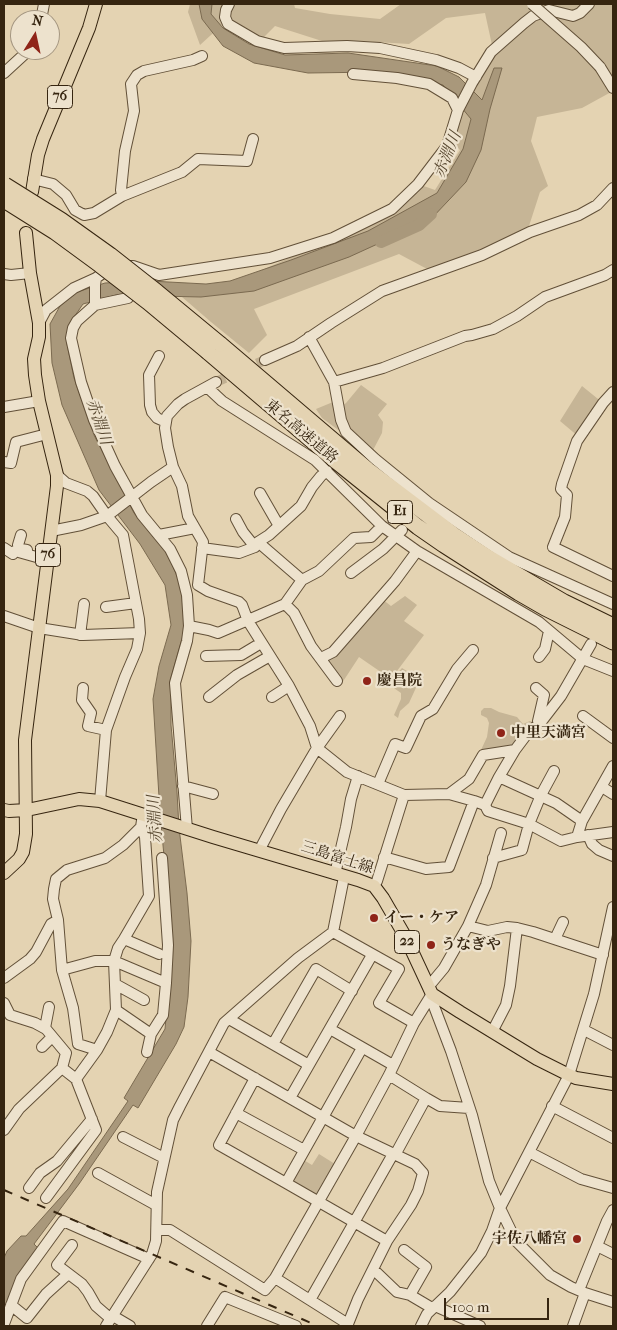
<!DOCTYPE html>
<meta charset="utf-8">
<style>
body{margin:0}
#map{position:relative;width:617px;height:1330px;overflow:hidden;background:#e4d3b2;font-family:"IM FELL French Canon",serif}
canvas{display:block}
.frame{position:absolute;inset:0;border:5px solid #362510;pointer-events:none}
.north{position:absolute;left:10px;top:10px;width:50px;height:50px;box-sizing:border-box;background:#ede2cd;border:1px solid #a49681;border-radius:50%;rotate:10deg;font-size:14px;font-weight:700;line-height:20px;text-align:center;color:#362510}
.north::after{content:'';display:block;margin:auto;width:18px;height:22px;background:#8f2418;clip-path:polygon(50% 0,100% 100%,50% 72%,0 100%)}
.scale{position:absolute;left:444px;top:1298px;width:105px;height:22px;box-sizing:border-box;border:2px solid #362510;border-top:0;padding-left:6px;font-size:15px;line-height:18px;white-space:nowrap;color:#362510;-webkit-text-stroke:4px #ede2cd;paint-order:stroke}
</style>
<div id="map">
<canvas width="617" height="1330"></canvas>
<div class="frame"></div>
<div class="north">N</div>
<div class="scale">100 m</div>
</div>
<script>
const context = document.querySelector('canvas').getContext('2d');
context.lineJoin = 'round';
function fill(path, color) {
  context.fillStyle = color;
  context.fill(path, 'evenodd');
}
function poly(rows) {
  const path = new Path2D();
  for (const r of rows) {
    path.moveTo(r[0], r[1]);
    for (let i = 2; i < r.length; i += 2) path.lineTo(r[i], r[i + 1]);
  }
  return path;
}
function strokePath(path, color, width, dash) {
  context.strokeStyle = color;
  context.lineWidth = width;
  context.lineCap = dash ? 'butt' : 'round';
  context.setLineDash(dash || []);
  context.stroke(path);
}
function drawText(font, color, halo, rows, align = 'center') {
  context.font = font + ' "IM FELL French Canon","Noto Serif JP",serif';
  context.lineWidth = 4.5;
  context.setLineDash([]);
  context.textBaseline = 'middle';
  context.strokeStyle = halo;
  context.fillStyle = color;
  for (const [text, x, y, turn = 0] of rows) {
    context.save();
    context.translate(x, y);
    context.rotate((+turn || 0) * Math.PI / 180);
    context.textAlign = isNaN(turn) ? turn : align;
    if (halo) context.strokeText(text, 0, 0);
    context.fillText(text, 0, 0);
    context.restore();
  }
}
const green = poly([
 [190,4,294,4,295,8,330,14,380,19,401,4,584,4,577,11,551,6,492,45,485,13,446,18,409,44,359,41,322,41,275,26,261,40,222,25,200,45,188,12],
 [596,4,613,4,613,91,582,108,537,117,531,141,548,186,540,192,529,226,470,258,429,270,399,254,254,309,267,335,249,353,211,322,182,297,215,291,307,250,392,209,418,184,435,190,460,150,451,142,469,93,495,53,540,15,584,16],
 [361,385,387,404,378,415,383,422,382,433,371,454,322,418,316,409,333,402,336,410,346,403],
 [582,386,603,403,579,437,560,421],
 [405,596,417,605,404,621,424,635,391,679,359,657,342,683,324,659,382,599,391,606],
 [402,668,420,679,409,703,400,711,398,718,394,715,401,699,401,693,388,684],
 [484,708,491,708,499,712,517,717,523,724,530,721,536,723,514,748,485,754,481,750,487,737,489,723,487,718,481,715,481,711],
 [319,1154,335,1164,318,1194,314,1195,292,1182,302,1159,312,1165]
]);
const water = poly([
 [199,4,212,4,211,14,223,28,249,44,285,55,348,53,437,66,459,77,482,100,494,68,502,68,490,109,481,150,466,182,430,220,349,257,254,291,201,297,116,295,83,304,70,323,67,344,74,378,94,435,134,513,168,554,183,591,184,632,171,678,171,725,177,792,179,828,187,893,191,941,188,997,184,1027,176,1044,138,1108,133,1105,79,1184,34,1244,38,1248,4,1314,4,1258,7,1251,21,1236,26,1236,68,1189,128,1101,124,1098,165,1029,170,974,168,899,160,813,153,699,159,666,171,625,165,585,140,544,99,490,62,405,52,363,50,324,60,306,77,292,105,283,150,281,206,284,230,281,291,260,368,231,437,193,463,149,471,119,443,85,379,72,308,73,254,63,223,46,202,19,199,4]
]);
const river = poly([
 [381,242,419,225,431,214]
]);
const minorTunnel = poly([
 [216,382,265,360]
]);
const minor = poly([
 [229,4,226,10,225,17,228,24,257,41,284,48,347,46,380,48,436,60,459,68,476,77],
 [41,20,44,4],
 [600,67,613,88],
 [4,73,29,50],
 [458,110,472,83,491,52,524,23,533,16,549,10,573,16,580,13,589,4],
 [33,179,53,184,66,195,75,210,84,215,94,213,122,196,182,172,198,159,247,161,253,139],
 [122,196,121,190,125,151,134,111,131,84,137,75,144,71,193,60,202,56],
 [127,266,133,266,159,275,270,258,333,238,392,209,418,184,447,146,458,110,452,98,429,84,397,78,353,74],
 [4,274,11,275,30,273],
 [128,298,95,305,77,321,73,328,71,338,81,382,94,420,115,466,142,515,170,549,181,571,187,595,189,626,187,641,175,683,187,829],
 [95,305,95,285,96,278],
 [39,323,46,310,74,288,96,278,110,268],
 [309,337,334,382,341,420,346,432,375,459,429,503,509,557,613,604],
 [159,356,149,375,150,405,152,412,157,418,166,422],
 [265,360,297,346,331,323,382,291,482,255,530,232,579,215,597,205,613,188],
 [216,382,185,399,178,404,167,416,165,428,168,447,173,467,182,486,188,516,203,542,198,585,208,591,239,602,242,605,248,621,289,686,310,726,317,748,347,772,404,795,449,794,474,801,485,805,488,811,529,824,561,841,577,837,613,832],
 [334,382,383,368,465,336,472,335,493,329,517,316,545,297,605,275,613,270],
 [207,387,222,401,315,460,382,526,417,551,539,622,583,659,613,671],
 [613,392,603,403,577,441,562,484,561,489,567,495,565,517,553,547,613,576],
 [4,407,39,401],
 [4,462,11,463,16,442,47,434],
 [57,475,66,483,87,491,93,496,107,516,123,535,139,619,140,633,137,649,125,677,106,730,100,801],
 [260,493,279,526],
 [236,519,243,532,255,547],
 [51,531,81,525,107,516,151,482,173,467],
 [21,535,18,545,19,547,21,549,27,550],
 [159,535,195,528],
 [258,542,302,580],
 [4,548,13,554,15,551,47,560],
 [202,548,239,553,255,547,258,542,269,535,301,506,312,487,321,476,327,471],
 [351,573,383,549,402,530],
 [285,604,294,613,311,646,337,681],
 [106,607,136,603],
 [4,616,39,628,83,635,140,633],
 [189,626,209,630,218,633,285,604,302,580,319,571,354,538,371,537,382,526],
 [80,635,84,604],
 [206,656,241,655,261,643],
 [539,657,545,649,549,631],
 [321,658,333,652,395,581,417,551],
 [83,688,82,700,91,713,88,726,106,730],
 [536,688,544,695,538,721,539,723],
 [209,697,237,675,270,656],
 [272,697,289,686],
 [583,716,613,738],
 [499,777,556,803,582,821],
 [378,784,395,744,406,748,421,716,433,709,457,669,473,650],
 [183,786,213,794],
 [602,787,613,794],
 [449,794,469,779,483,755,515,750],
 [485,805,499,777,515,750,527,734,541,722,561,696,591,644],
 [588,835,592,844,599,850,613,856],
 [577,837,582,821,613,766],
 [259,851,281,809,317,748,340,716],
 [384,857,426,869,449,867,474,801],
 [493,858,522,850,529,824,541,795,554,771],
 [335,874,346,827,351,799,358,776],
 [374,886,377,881,404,795],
 [468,926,488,931,507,927,517,928,533,932,603,955],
 [333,932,399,969,379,1003,414,1023],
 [124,939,159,954],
 [555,939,563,922],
 [62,970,95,961,114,961,166,983],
 [4,978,30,959,36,952,51,924,58,920],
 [115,984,144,1000],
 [429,986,444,968,468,926,486,885,501,833],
 [432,994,432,1001,451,1051,472,1115,489,1181,500,1208,516,1241,550,1275,571,1287,585,1293,613,1302],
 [4,1003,10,1015,35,1023,46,1029,66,1053,62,1068,76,1079,96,1130,46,1198],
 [116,1010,151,1034],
 [229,1019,309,1065],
 [45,1028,49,1007],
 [330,1029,393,1065],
 [584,1030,613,1045],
 [492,1032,506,1005,510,986,517,928],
 [273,1044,316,969,352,991],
 [42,1047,52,1037],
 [97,1050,107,1032,116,1010,114,961,118,948,124,939,149,896,145,837,141,827],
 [147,1052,151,1034,163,1015,166,983,168,945,162,858],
 [209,1052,356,1136,415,1164,423,1173,418,1191,411,1205,387,1241,358,1299,348,1324,275,1278],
 [389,1075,426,1098,395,1155],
 [255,1078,219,1145,286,1183,387,1241],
 [76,1079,97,1050,78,1044,73,1008,62,970,58,920,53,899,54,889,56,879,67,870,105,858,123,845,141,827,143,814],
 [290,1098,372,955],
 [426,1098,440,1106,469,1108],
 [552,1106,613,1138],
 [236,1113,304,1150],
 [4,1130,19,1109,62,1068],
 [123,1137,164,1158],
 [529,1152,581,1179,613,1188],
 [98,1173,156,1205],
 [286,1183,362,1048],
 [29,1188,40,1173,57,1161,92,1119],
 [157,1230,170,1230,265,1290,275,1278,356,1136,389,1075,414,1023,432,994],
 [72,1245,57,1265,82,1284,88,1292,96,1306,111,1319],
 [597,1246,613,1254],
 [404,1250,426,1267,410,1295],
 [373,1269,397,1292,410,1295,432,1308],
 [579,1290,607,1221,613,1210],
 [310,1300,393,1154],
 [11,1305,27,1318,46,1294,68,1274],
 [435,1306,480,1326],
 [113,1316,130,1326],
 [4,1324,21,1279,63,1221,149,1259],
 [106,1326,152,1254,156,1241,157,1192,173,1120,180,1106,224,1023,298,958,333,932,344,877],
 [207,1326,225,1297,296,1326],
 [421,1326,427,1314,450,1292,481,1253,492,1231,500,1208,569,1075,594,994,613,907],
 [573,1326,585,1293]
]);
const major = poly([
 [32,192,38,155,43,139,89,28,96,4],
 [4,810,9,811,27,810,79,799,100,801,213,837,358,880,374,886,383,898,405,936,432,994,460,1012,537,1059,569,1075,576,1078,613,1084],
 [4,873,19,859,23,852,26,834,25,740,57,486,57,475,39,401,35,375,34,359,39,337,39,323,30,273,26,233]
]);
const highway = poly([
 [220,344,368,470,454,535,489,558,564,602,613,626],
 [208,352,337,462,418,527,444,545,519,593,545,608,613,642]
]);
const rail = poly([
 [4,1190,318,1326]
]);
const minorBridge = poly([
 [532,4,581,47,600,67]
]);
const highwayBridge = poly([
 [5,185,61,220,110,255,157,292,220,344],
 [4,200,55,232,100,265,148,302,208,352]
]);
const markers = [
 [367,681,5,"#8f2418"],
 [501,733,5,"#8f2418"],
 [374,918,5,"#8f2418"],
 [431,945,5,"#8f2418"],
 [577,1239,5,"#8f2418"]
];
const shields = [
 [60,97,25],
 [400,512,25],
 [48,555,25],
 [407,942,25]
];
const shieldNames = [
 ["76",60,97],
 ["E1",400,512],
 ["76",48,555],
 ["22",407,942]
];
const streetNames = [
 ["東名高速道路",301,432,40],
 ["三島富士線",337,858,18]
];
const poiNames = [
 ["慶昌院",377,681],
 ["中里天満宮",511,733],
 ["イー・ケア",384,918],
 ["うなぎや",441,945],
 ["宇佐八幡宮",567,1239,"right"]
];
const waterNames = [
 ["赤淵川",448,155,-68],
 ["赤淵川",98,422,71],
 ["赤淵川",156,819,-94]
];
fill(green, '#c6b596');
fill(water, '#a9987b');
strokePath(water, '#7b6a50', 1);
strokePath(river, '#a9987b', 12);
strokePath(minorTunnel, '#c1b092', 10, [10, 5]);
strokePath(minor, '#625038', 12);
strokePath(major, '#362510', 14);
strokePath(highway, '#362510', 17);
strokePath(minor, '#ede2cd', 10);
strokePath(major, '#e4d3b2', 12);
strokePath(highway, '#e4d3b2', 15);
strokePath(rail, '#362510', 2, [9, 9]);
strokePath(minorBridge, '#625038', 12, []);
strokePath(highwayBridge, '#362510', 17, []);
strokePath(minorBridge, '#ede2cd', 10);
strokePath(highwayBridge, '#e4d3b2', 15);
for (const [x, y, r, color] of markers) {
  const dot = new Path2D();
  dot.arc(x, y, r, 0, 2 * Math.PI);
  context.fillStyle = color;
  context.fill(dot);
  strokePath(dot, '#ede2cd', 2);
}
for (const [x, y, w] of shields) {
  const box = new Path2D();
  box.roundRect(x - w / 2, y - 11.5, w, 23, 4);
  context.fillStyle = '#ede2cd';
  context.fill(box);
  strokePath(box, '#362510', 1);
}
drawText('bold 14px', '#362510', null, shieldNames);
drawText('15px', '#362510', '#ede2cd', streetNames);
drawText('bold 15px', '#362510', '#ede2cd', poiNames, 'left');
drawText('italic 16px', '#584830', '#ede2cd', waterNames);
</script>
